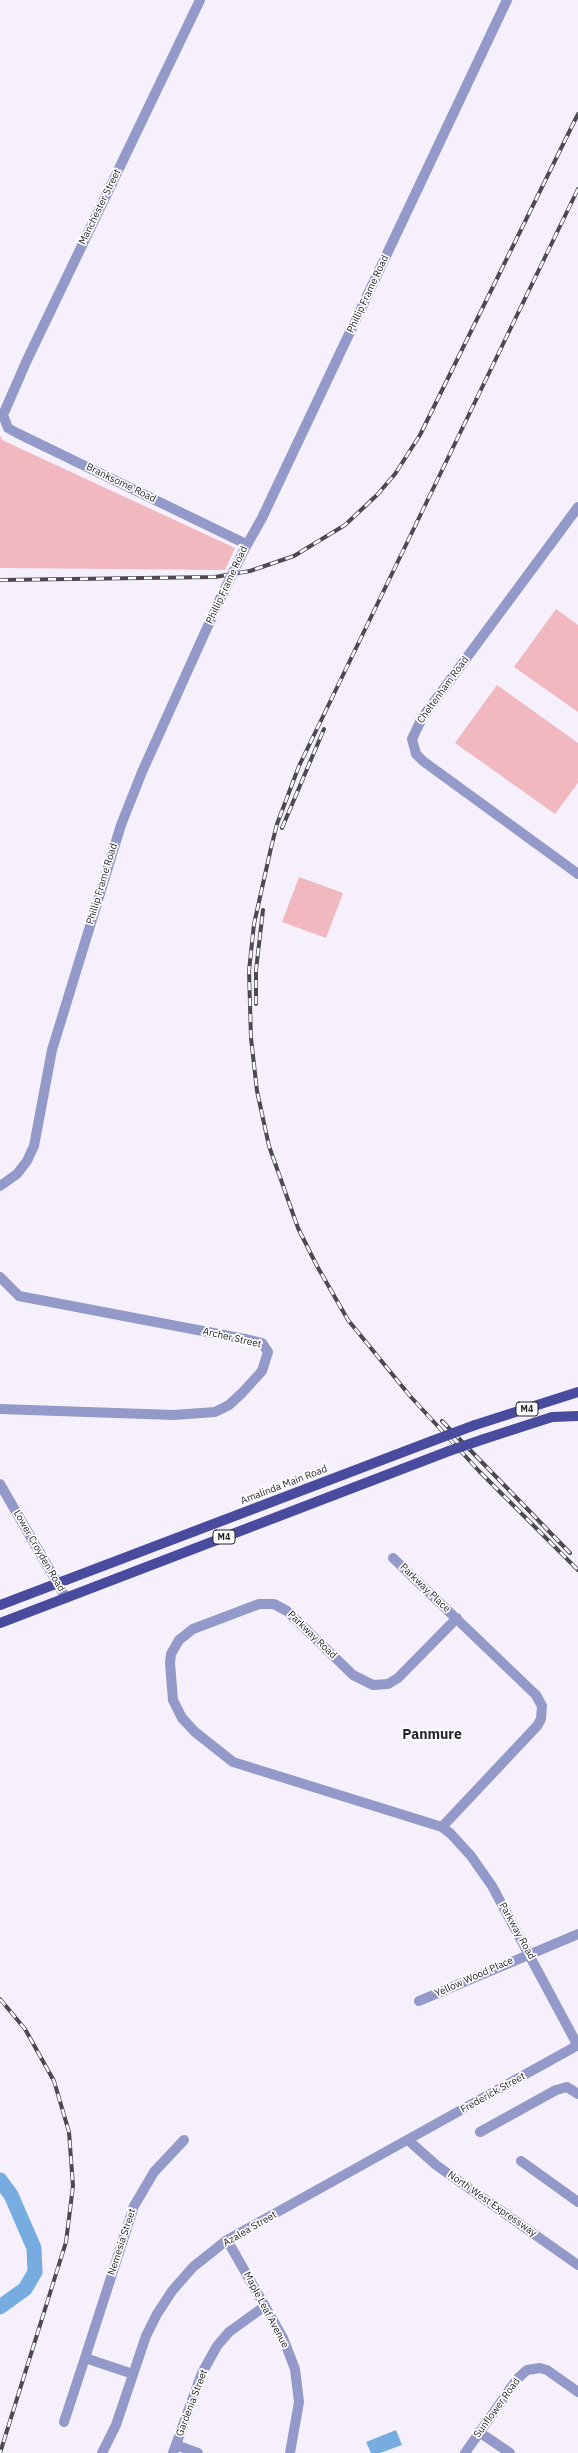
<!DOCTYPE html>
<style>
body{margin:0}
canvas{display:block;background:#f6f0fd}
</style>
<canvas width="578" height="2453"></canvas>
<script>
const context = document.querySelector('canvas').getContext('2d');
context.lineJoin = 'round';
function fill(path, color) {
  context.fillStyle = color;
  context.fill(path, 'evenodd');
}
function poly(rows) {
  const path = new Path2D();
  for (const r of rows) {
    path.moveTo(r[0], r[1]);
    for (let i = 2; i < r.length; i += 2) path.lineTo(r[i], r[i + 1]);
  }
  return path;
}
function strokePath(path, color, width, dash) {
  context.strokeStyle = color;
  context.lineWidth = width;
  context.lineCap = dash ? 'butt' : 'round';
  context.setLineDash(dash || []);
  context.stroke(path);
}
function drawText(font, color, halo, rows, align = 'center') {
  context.font = font + ' "IBM Plex Sans",sans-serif';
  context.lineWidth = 3.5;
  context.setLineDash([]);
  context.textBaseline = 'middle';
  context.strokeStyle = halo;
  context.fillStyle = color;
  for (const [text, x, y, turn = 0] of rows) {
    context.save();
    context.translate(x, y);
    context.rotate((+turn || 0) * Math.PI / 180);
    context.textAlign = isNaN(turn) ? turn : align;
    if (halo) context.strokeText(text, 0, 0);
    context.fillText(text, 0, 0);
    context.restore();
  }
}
const green = poly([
 [0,435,2,440,235,548,225,570,0,568],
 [556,609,578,625,578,712,514,667],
 [497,685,578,743,578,783,555,814,455,743],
 [299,877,343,893,326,938,282,922]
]);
const water = poly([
 [396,2430,402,2445,380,2453,371,2453,366,2442]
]);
const river = poly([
 [0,2180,11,2195,34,2248,35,2272,25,2289,0,2307]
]);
const minor = poly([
 [200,0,27,360,3,415,8,428,17,433,246,544],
 [578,507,422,718,412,739,416,754,423,761,578,874],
 [244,550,262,518,507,0],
 [0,1186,17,1174,27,1161,34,1146,52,1050,121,825,142,772,220,599],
 [0,1277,19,1296,250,1340,262,1343,268,1352,262,1371,242,1393,229,1405,215,1412,174,1415,0,1409],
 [0,1484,66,1598],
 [393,1558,536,1695,542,1706,541,1719,537,1726,442,1827],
 [457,1618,398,1678,388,1684,373,1685,353,1675,287,1611,274,1604,259,1604,193,1629,179,1640,171,1654,170,1663,173,1700,182,1718,195,1732,233,1762,442,1827,451,1834,471,1856,492,1886,578,2046],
 [419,2001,578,1934],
 [480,2132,556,2090,567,2087,578,2094],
 [408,2140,436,2165,578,2265],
 [521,2161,578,2202],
 [227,2240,283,2338,295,2369,299,2402,290,2453],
 [133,2374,85,2358,134,2206,154,2172,184,2140],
 [64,2422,85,2358],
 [479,2432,510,2453],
 [176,2445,198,2453],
 [102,2453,116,2425,146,2336,157,2314,172,2291,193,2267,227,2240,578,2045],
 [173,2453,202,2373,217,2346,229,2332,265,2306],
 [465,2453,517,2379,527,2370,540,2368,547,2370,578,2392]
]);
const major = poly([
 [475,1425,578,1392],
 [484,1439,552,1417,578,1416],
 [0,1605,432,1441],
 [0,1623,449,1451]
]);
const rail = poly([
 [578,189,299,766,277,824,271,848,254,924,249,971,251,1038,257,1091,269,1146,298,1228,317,1266,348,1320,410,1396,479,1471,578,1570],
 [0,580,215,577,250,571,294,556,345,525,377,495,395,474,420,435,578,114],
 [282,828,324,729],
 [256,1004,256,970,263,910],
 [442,1421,570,1553],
 [0,1999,25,2029,54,2081,69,2132,73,2186,66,2242,0,2453]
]);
const minorBridge = poly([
 [220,599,244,550]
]);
const majorBridge = poly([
 [432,1441,475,1425],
 [449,1451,484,1439]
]);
const shields = [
 [527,1409,22],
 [224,1537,22]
];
const shieldNames = [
 ["M4",527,1409],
 ["M4",224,1537]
];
const streetNames = [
 ["Manchester Street",100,207,-64],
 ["Phillip Frame Road",368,294,-65],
 ["Branksome Road",121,483,26],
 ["Phillip Frame Road",227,585,-65],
 ["Cheltenham Road",443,690,-54],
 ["Phillip Frame Road",102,884,-73],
 ["Archer Street",232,1338,13],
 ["Amalinda Main Road",284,1485,-21],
 ["Lower Croyden Road",39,1551,60],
 ["Parkway Place",425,1588,44],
 ["Parkway Road",312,1635,44],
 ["Parkway Road",517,1931,61],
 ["Yellow Wood Place",474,1977,-24],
 ["Frederick Street",493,2093,-29],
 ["North West Expressway",492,2204,35],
 ["Azalea Street",250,2229,-30],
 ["Nemesia Street",122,2242,-72],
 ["Maple Leaf Avenue",266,2310,62],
 ["Gardenia Street",192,2403,-69],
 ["Sunflower Road",497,2408,-54]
];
const districtNames = [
 ["Panmure",432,1735]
];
fill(green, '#f1b8c0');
fill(water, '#76ace0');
strokePath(river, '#76ace0', 15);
strokePath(minor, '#9399c8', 10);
strokePath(major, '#494b9e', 10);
strokePath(rail, '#4d4950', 4);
strokePath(rail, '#fff', 2.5, [8]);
strokePath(minorBridge, '#9399c8', 10);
strokePath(majorBridge, '#494b9e', 10);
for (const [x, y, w] of shields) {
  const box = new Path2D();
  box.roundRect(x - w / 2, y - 7, w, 14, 3);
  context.fillStyle = '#fff';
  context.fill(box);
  strokePath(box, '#27242a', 1);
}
drawText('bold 9px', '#27242a', null, shieldNames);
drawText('10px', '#27242a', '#fff', streetNames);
drawText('bold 14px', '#27242a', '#fff', districtNames);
</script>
